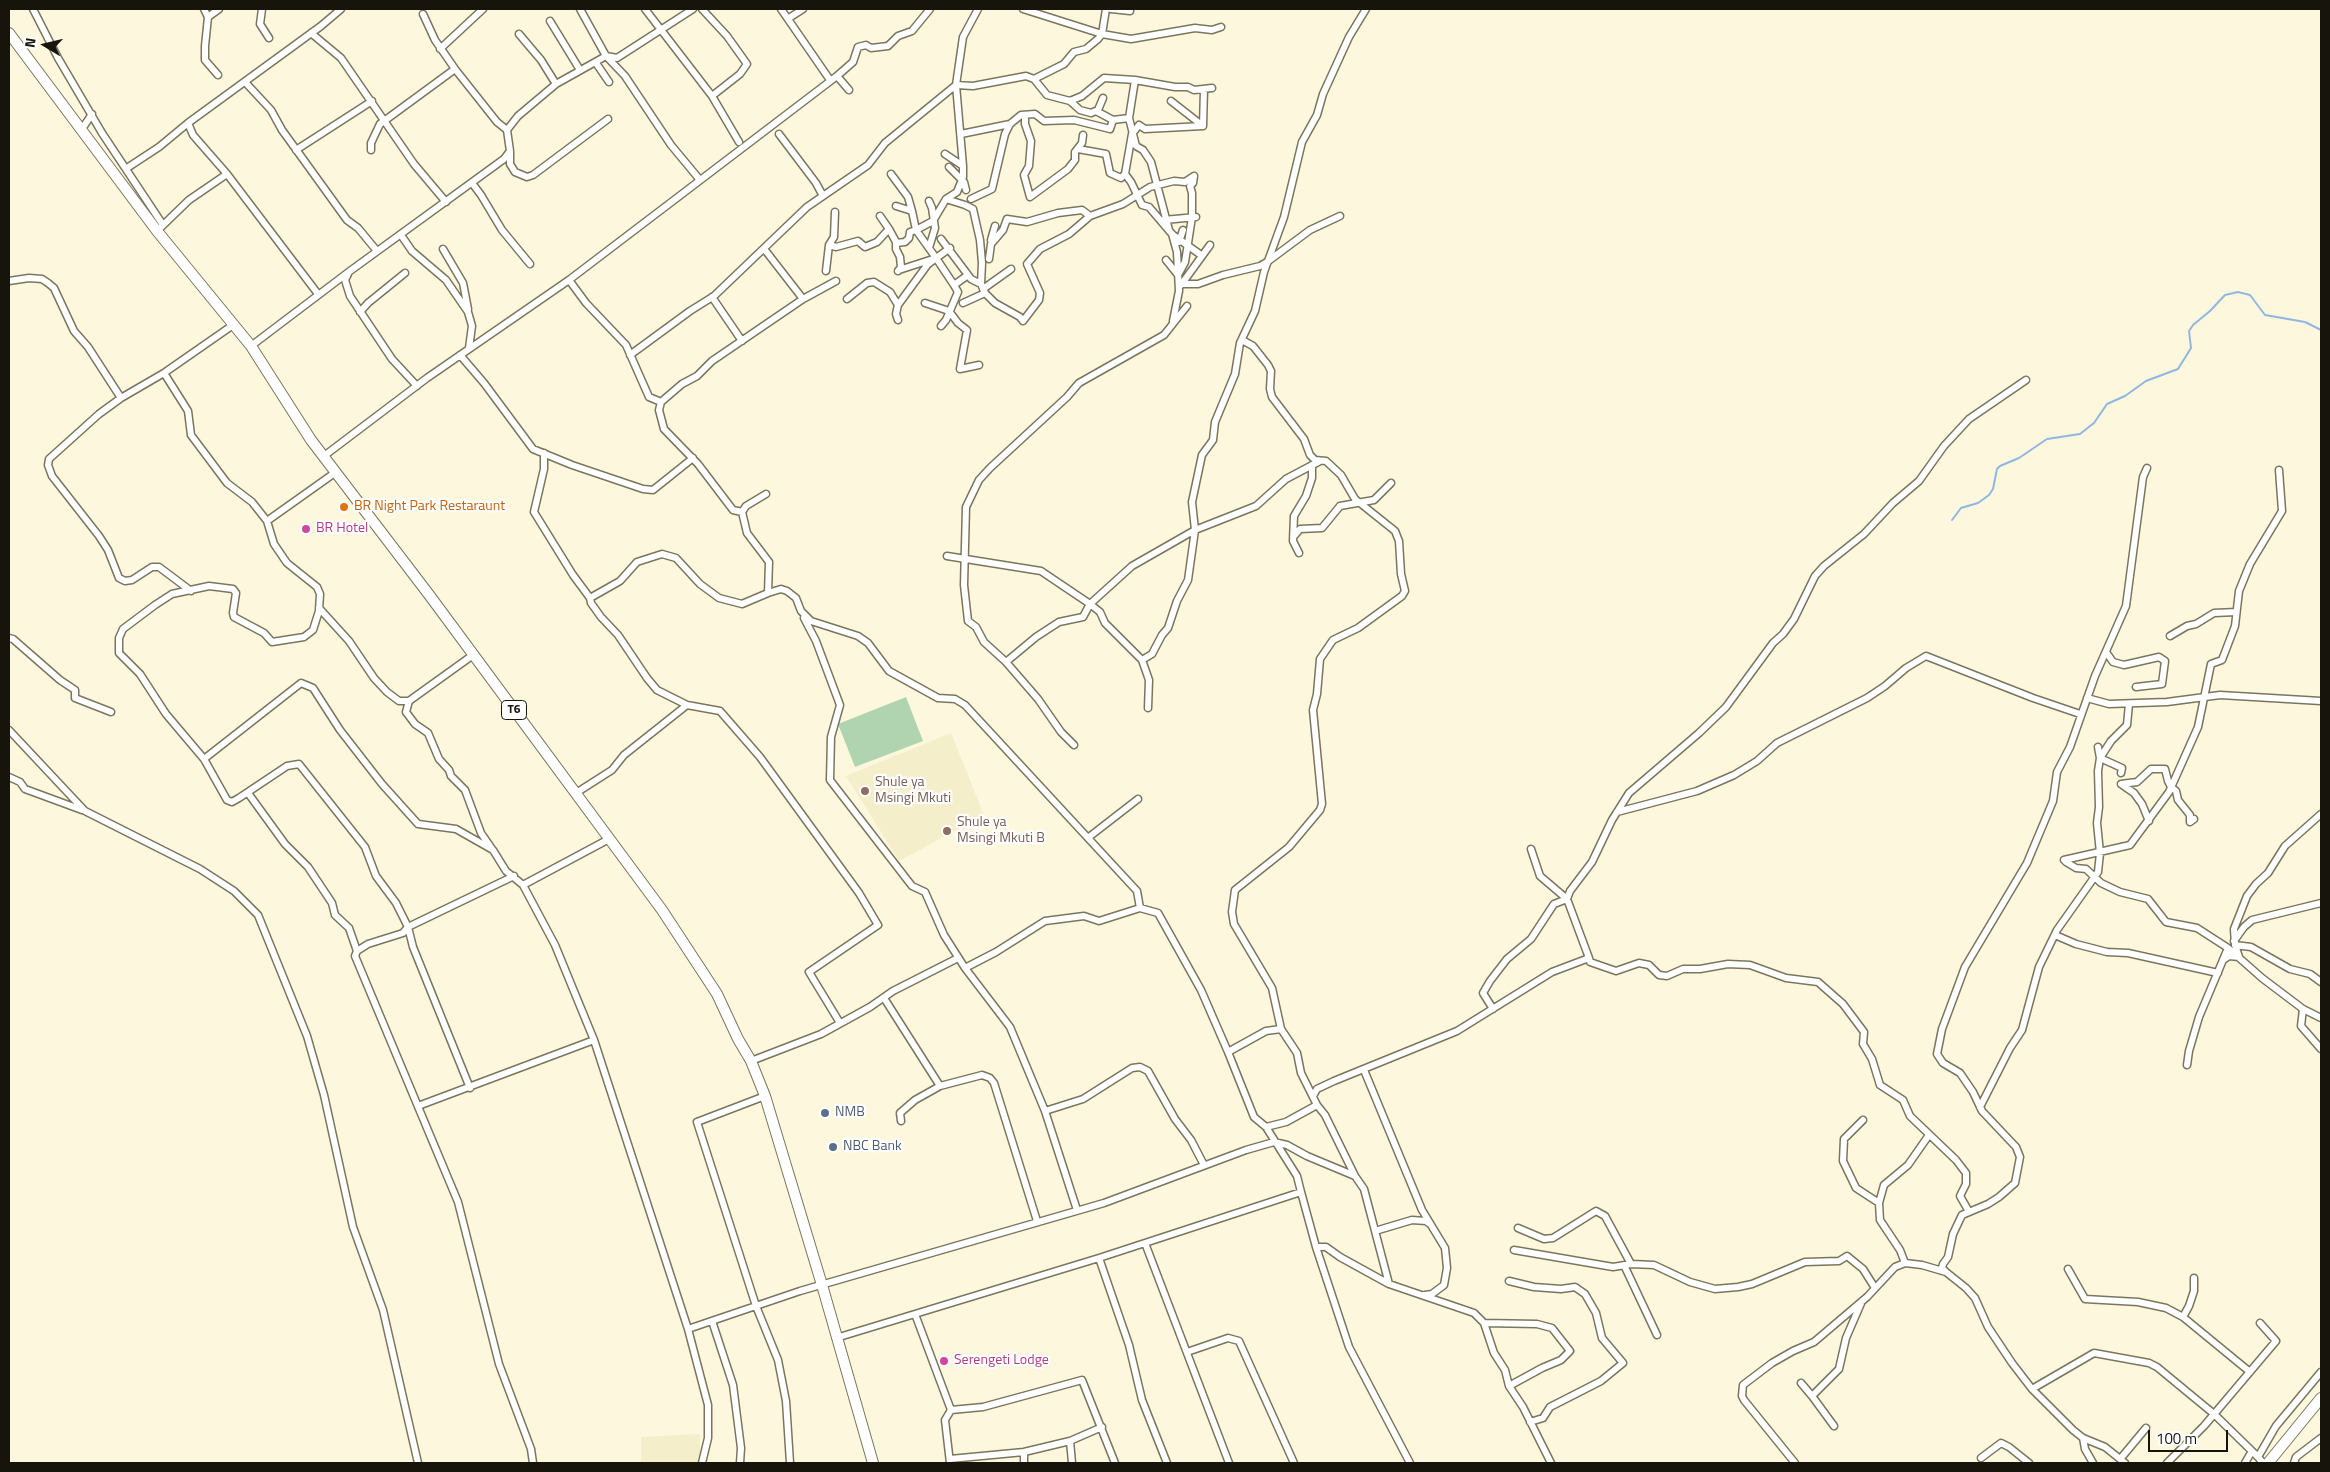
<!DOCTYPE html>
<style>
body{margin:0}
#map{position:relative;width:2330px;height:1472px;overflow:hidden;background:#fdf8dd;font-family:"Titillium Web",sans-serif}
canvas{display:block}
.frame{position:absolute;inset:0;border:10px solid #16140b;pointer-events:none}
.north{position:absolute;left:20px;top:20px;width:50px;height:50px;-webkit-text-stroke:4px #fff;paint-order:stroke;rotate:279deg;font-size:14px;font-weight:700;line-height:20px;text-align:center;color:#16140b}
.north::after{content:'';display:block;margin:auto;width:18px;height:22px;background:#16140b;clip-path:polygon(50% 0,100% 100%,50% 72%,0 100%)}
.scale{position:absolute;left:2148px;top:1430px;width:80px;height:22px;box-sizing:border-box;border:2px solid #16140b;border-top:0;padding-left:6px;font-size:15px;line-height:18px;white-space:nowrap;color:#16140b;-webkit-text-stroke:4px #fff;paint-order:stroke}
</style>
<div id="map">
<canvas width="2330" height="1472"></canvas>
<div class="frame"></div>
<div class="north">N</div>
<div class="scale">100 m</div>
</div>
<script>
const context = document.querySelector('canvas').getContext('2d');
context.lineJoin = 'round';
function fill(path, color) {
  context.fillStyle = color;
  context.fill(path, 'evenodd');
}
function poly(rows) {
  const path = new Path2D();
  for (const r of rows) {
    path.moveTo(r[0], r[1]);
    for (let i = 2; i < r.length; i += 2) path.lineTo(r[i], r[i + 1]);
  }
  return path;
}
function strokePath(path, color, width, dash) {
  context.strokeStyle = color;
  context.lineWidth = width;
  context.lineCap = dash ? 'butt' : 'round';
  context.setLineDash(dash || []);
  context.stroke(path);
}
function drawText(font, color, halo, rows, align = 'center') {
  context.font = font + ' "Titillium Web",sans-serif';
  context.lineWidth = 4.5;
  context.setLineDash([]);
  context.textBaseline = 'middle';
  context.strokeStyle = halo;
  context.fillStyle = color;
  for (const [text, x, y, turn = 0] of rows) {
    context.save();
    context.translate(x, y);
    context.rotate((+turn || 0) * Math.PI / 180);
    context.textAlign = isNaN(turn) ? turn : align;
    if (halo) context.strokeText(text, 0, 0);
    context.fillText(text, 0, 0);
    context.restore();
  }
}
const built = poly([
 [951,733,984,815,899,861,846,776],
 [700,1434,700,1463,641,1463,641,1437]
]);
const green = poly([
 [906,697,923,741,855,767,838,724]
]);
const stream = poly([
 [1952,520,1961,508,1978,503,1989,495,1993,489,1997,469,2000,466,2019,458,2047,439,2080,434,2094,423,2107,404,2125,396,2146,381,2178,369,2191,348,2189,331,2193,325,2210,311,2225,295,2238,292,2250,295,2265,315,2305,322,2321,330]
]);
const minor = poly([
 [33,9,58,58,102,133,163,225],
 [204,9,208,17,205,46,205,60,218,75],
 [262,9,260,24,269,38],
 [580,9,606,56,625,76,671,145,700,180],
 [645,9,712,96,739,142],
 [702,9,727,36,747,64,740,74,712,96],
 [781,9,830,80],
 [1023,9,1102,34,1131,39,1195,28,1212,30,1221,27],
 [1106,9,1102,34,1098,39,1086,49,1074,52,1064,64,1034,79,1047,95,1070,101,1082,96,1104,78,1135,80,1175,87,1188,87,1194,90,1212,88],
 [1111,9,1130,11],
 [208,17,219,9],
 [789,18,803,9],
 [550,21,580,70],
 [311,33,341,58,414,164,446,202],
 [519,34,541,60,556,84],
 [440,49,483,9],
 [596,63,609,82],
 [455,69,497,122,507,130],
 [837,76,849,90],
 [245,82,271,110,282,130,347,220,358,228,377,251],
 [1070,101,1080,110,1091,113,1098,110,1103,98],
 [1096,111,1113,120],
 [1025,115,1025,124,1031,141,1029,166,1024,175,1030,197,1068,169,1075,160,1075,152,1082,143,1083,135],
 [1129,118,1136,146,1143,150,1151,162,1169,230],
 [1203,126,1204,89],
 [82,129,92,114],
 [779,134,816,183,823,196],
 [961,134,1010,124],
 [1078,149,1106,154,1110,173,1121,178,1125,174,1132,134,1139,125,1145,129,1203,126,1171,101],
 [296,150,372,101],
 [371,150,371,143,380,124,455,69,435,40,423,14],
 [510,152,510,164,515,172,527,177,533,175,608,119],
 [945,154,963,166,963,177,957,192,946,199],
 [963,166,956,85,963,37,978,9],
 [949,167,964,182,966,190],
 [127,168,159,147,188,123],
 [227,174,318,294],
 [891,174,908,197,912,211],
 [1125,174,1131,182,1142,205,1149,207,1172,234,1177,252,1179,291,1173,321],
 [472,183,481,195,502,230,530,264],
 [971,199,992,189,1005,134,1010,124,1021,115,1035,114,1044,121,1074,120,1110,129,1113,120,1129,118,1135,80],
 [896,206,912,211,916,230,936,258,899,270],
 [1164,220,1196,217],
 [889,229,896,242,896,249,900,257,901,267,898,271],
 [157,231,189,200,227,174,193,135,188,123,321,26,341,9],
 [401,235,412,251,446,280,468,312,472,326,469,348],
 [1173,235,1201,255],
 [941,239,971,279,981,284,985,293,995,303,1020,317,1023,321,1039,300,1040,293,1027,264,1040,249,1069,234,1090,216,1123,204,1150,187,1174,181,1185,182,1194,176],
 [991,240,995,226],
 [1179,242,1183,230],
 [896,243,905,242,909,238,910,232,916,230,933,221,946,199,965,205,973,209,980,240,982,263,981,284],
 [829,245,836,247,858,241,865,247,877,242,889,229,880,216],
 [929,248,935,228,932,208,929,201],
 [443,249,463,283,468,309],
 [765,250,803,299],
 [936,258,954,285,968,275],
 [989,259,991,244,1003,230,1007,219,1027,222,1058,213,1082,210,1090,216],
 [1166,260,1178,275,1185,262,1188,243,1192,217,1192,193,1190,186,1193,183,1194,176],
 [826,271,829,245,834,237,835,212],
 [348,274,345,280,350,296,392,359,417,386],
 [569,280,586,303,626,345,649,397,661,402],
 [9,281,29,278,42,279,48,283,54,288,74,331,88,347,121,398,164,373,233,325],
 [1181,284,1198,284,1223,275,1260,266,1267,262,1310,230,1340,216],
 [1181,285,1210,245],
 [983,289,1011,269],
 [712,297,742,341],
 [847,299,867,283,874,282,890,292,898,305],
 [925,303,949,311,958,323,967,330,960,369,979,365],
 [963,303,985,293],
 [360,312,368,303,405,273],
 [898,320,896,314,898,305,928,264,950,248],
 [941,326,946,320,958,292,954,285],
 [251,346,350,271,504,159,510,151,507,130,518,116,556,84,606,56,617,58,693,9],
 [460,355,484,383,533,449,572,465,643,489,653,490,693,458],
 [630,355,690,311,714,296,807,207,868,165,885,143,956,85,973,86,1026,76,1034,79],
 [164,373,188,411,191,435,227,483,252,502,267,521,274,544,287,563,317,587,320,594,319,611,313,630,304,637,272,642,264,633,234,617,233,613,236,593,233,589,209,586,172,594,155,605,123,629,119,638,119,653,140,674,166,714,204,759,227,800,232,802,239,798,287,766,299,764,365,847,376,876,396,903,408,927,403,933,368,944,357,951,355,956,458,1202,499,1364,531,1449,533,1463],
 [121,398,99,414,49,459,48,465,52,476,99,536,108,550,119,578,125,581,132,580,152,567,159,567,191,591],
 [544,453,544,469,534,512,573,575,590,598,591,603,601,617,618,635,647,678,657,690,687,705],
 [324,456,427,378,569,280,837,76,853,62,858,47,866,45,871,48,888,46,898,36,912,31,930,9],
 [766,494,746,506,742,512,747,533,769,562,768,593],
 [742,512,733,510,698,464,664,429,659,410,661,402,682,384,697,376,712,361,803,299,836,281],
 [267,521,336,472],
 [1294,536,1300,529,1322,528,1340,506,1374,500,1391,483],
 [1299,553,1293,541,1294,516,1306,496,1312,478,1312,465],
 [947,556,1041,571,1090,604,1100,612,1105,623,1142,660,1149,680,1148,708],
 [590,598,620,581,637,562,662,554,676,558,700,584,719,598,742,604,768,593,781,589,787,591,796,598,801,611,811,621,858,636,868,643,889,671,938,698,955,699,965,705,1137,891,1140,908,1158,913,1201,990,1228,1052,1254,1117,1266,1127,1297,1176,1301,1192],
 [319,608,349,641,374,678,387,692,399,701,409,701],
 [804,618,816,641,840,705,831,737,830,780,912,886,925,892,944,935,965,968,996,952,1045,921,1084,916,1099,921,1140,908],
 [2170,636,2187,626,2196,624,2214,613,2236,612],
 [9,638,13,639,60,680,75,690,75,698,111,712],
 [2106,652,2113,662,2124,665,2159,657,2165,661,2162,684,2136,687],
 [473,655,409,701,406,712,415,724,428,733,439,759,449,770,451,776,465,790,481,833,492,849],
 [1142,660,1152,654,1162,635,1168,628,1177,601,1188,580,1195,530,1192,502,1202,455,1213,440,1215,422,1235,374,1240,343,1255,311,1264,272,1284,217,1302,142,1317,115,1323,94,1349,37,1366,9],
 [1006,662,1036,637,1059,622,1083,617,1090,604,1132,566,1195,530,1256,506,1286,479,1320,461],
 [2087,698,2109,704,2167,702,2220,695,2321,701],
 [9,730,85,811,200,869,234,891,258,915,307,1036,324,1095,353,1227,383,1310,418,1463],
 [1074,745,1061,732,1038,699,1006,662,984,642,976,627,968,621,964,585,966,507,979,480,990,468,1067,397,1079,383,1164,335,1187,306],
 [2100,758,2111,741,2127,725,2129,704],
 [2100,758,2122,768,2121,773],
 [204,759,301,683,313,688,340,730,382,784,418,824,456,829,493,850,506,871,523,885,555,945,594,1040,688,1329,708,1405,708,1438,702,1463],
 [9,777,20,782,25,789,82,810],
 [248,793,285,844,308,867,332,903,335,915,349,928,357,951],
 [576,793,612,770,624,755,687,705,720,711,760,757,859,893,878,925,809,972,840,1023],
 [1617,812,1697,791,1734,775,1757,761,1777,743,1867,698,1885,686,1906,668,1926,656,2033,698,2080,714],
 [2149,821,2142,804,2134,793,2121,784,2137,782,2151,769,2165,769,2168,781,2171,787,2176,791,2178,800,2190,815,2190,822,2194,819],
 [1089,837,1138,799],
 [1531,849,1540,876,1567,899,1589,958],
 [2064,860,2130,845,2169,792,2198,727,2211,664,2222,660,2235,626,2239,591,2250,564,2282,511,2279,470],
 [2066,862,2076,868,2086,869,2101,883,2120,892,2148,899,2166,922,2197,928,2228,948],
 [523,885,609,839],
 [2055,935,2076,944,2107,952,2128,953,2218,973],
 [2234,941,2244,927,2252,920,2321,903],
 [2235,945,2251,947,2290,969,2310,974,2321,982],
 [2223,960,2229,956,2239,957,2235,945,2234,929,2247,896,2256,884,2268,873,2285,846,2321,814],
 [965,968,1010,1027,1045,1111,1077,1210],
 [884,998,940,1086],
 [1493,1009,1483,993,1490,981,1507,959,1531,939,1554,904,1567,899,1570,891,1592,862,1612,820,1629,793,1699,733,1726,707,1773,643,1783,634,1794,619,1815,576,1824,566,1864,534,1893,503,1919,481,1944,446,1969,419,2026,380],
 [2303,1009,2321,1018],
 [1281,1029,1297,1053,1301,1073,1317,1105,1325,1115,1355,1176,1364,1189,1389,1284],
 [1228,1052,1266,1031,1281,1029,1272,988,1234,924,1232,912,1235,890,1289,847,1320,810,1322,804,1313,710,1317,694,1320,659,1333,640,1358,628,1402,596,1405,591,1401,574,1399,541,1395,531,1355,499,1341,475,1326,461,1315,460,1310,455,1304,439,1272,397,1270,389,1271,371,1268,365,1253,346,1242,340],
 [751,1061,821,1034,870,1007,893,991,958,958],
 [2187,1065,2189,1051,2199,1017,2228,948,2262,978,2303,1009,2301,1026,2321,1049],
 [1364,1070,1422,1210,1445,1248,1447,1268,1444,1285,1432,1294,1425,1295],
 [470,1088,413,947,408,927,514,876],
 [765,1096,697,1122,756,1306,778,1360,786,1401,790,1463],
 [1313,1096,1317,1089,1334,1081,1457,1031,1552,972,1589,958,1590,962,1616,971,1639,963,1649,965,1659,975,1667,976,1683,969,1700,969,1728,964,1750,965,1786,978,1818,982,1843,1004,1864,1032,1863,1044,1872,1059,1880,1085,1903,1100,1910,1116,1956,1160,1966,1173,1966,1184,1960,1196,1968,1210],
 [418,1106,594,1040],
 [1980,1107,2010,1048,2022,1030,2039,967,2057,930,2098,872,2100,853,2097,823,2099,807,2098,771,2100,758,2098,747],
 [1045,1111,1083,1099,1132,1068,1140,1067,1148,1071,1175,1119,1191,1140,1204,1165],
 [1863,1120,1844,1139,1843,1161,1856,1188,1879,1203],
 [901,1121,900,1113,915,1100,940,1086,982,1075,990,1078,994,1083,1037,1221],
 [1266,1127,1286,1122,1317,1105],
 [1518,1228,1544,1239,1553,1238,1596,1211,1605,1216,1631,1264],
 [1375,1231,1412,1220,1426,1221,1430,1224],
 [1145,1243,1229,1463],
 [1316,1247,1326,1247,1340,1257,1389,1284,1474,1313,1484,1323,1494,1353,1505,1370,1509,1386,1523,1407,1551,1463],
 [1514,1250,1613,1267,1631,1264,1654,1265,1690,1282,1715,1289,1738,1287,1752,1284,1805,1262,1839,1261,1847,1256,1863,1269,1875,1288],
 [1099,1258,1129,1345,1142,1400,1167,1463],
 [1905,1263,1900,1250,1880,1220,1879,1203,1884,1185,1908,1165,1929,1135],
 [1624,1265,1657,1335],
 [2068,1269,2085,1299,2138,1302,2166,1308,2183,1317,2250,1372],
 [1946,1272,1942,1268,1943,1264,1948,1257,1953,1234,1962,1215,1988,1204,1999,1197,2015,1183,2020,1157,2016,1147,1982,1111,1973,1092,1960,1073,1943,1063,1937,1054,1942,1029,1965,967,2027,863,2053,801,2057,772,2070,747,2095,676,2126,606,2143,477,2147,468],
 [1509,1281,1534,1287,1561,1289,1575,1287,1585,1294,1596,1313,1602,1338,1623,1363,1601,1381,1550,1407,1543,1418,1530,1422],
 [915,1314,951,1410,945,1420,950,1463],
 [2183,1317,2189,1306,2194,1291,2194,1278],
 [712,1321,733,1385,741,1448,740,1463],
 [1484,1323,1537,1324,1552,1328,1570,1351,1561,1360,1542,1368,1509,1386],
 [688,1329,800,1291,1104,1203,1246,1150,1274,1142,1287,1145,1307,1156,1355,1176],
 [836,1338,1099,1258,1301,1192,1316,1247,1349,1347,1410,1463],
 [1187,1352,1228,1338,1239,1341,1294,1463],
 [1801,1383,1812,1396],
 [2032,1389,2094,1353,2149,1363,2157,1367,2214,1414,2258,1457],
 [951,1410,983,1407,1082,1380,1115,1463],
 [1834,1426,1812,1396,1839,1369,1846,1338,1862,1301],
 [2083,1438,2085,1449,2093,1463],
 [1070,1441,1072,1463],
 [1981,1458,2001,1443,2009,1447,2029,1463],
 [2121,1458,2146,1428],
 [950,1459,1024,1452,1070,1441,1102,1427],
 [1024,1463,1024,1452],
 [1795,1463,1744,1400,1742,1396,1743,1385,1772,1363,1793,1351,1814,1342,1867,1297,1895,1267,1905,1263,1922,1265,1946,1272,1966,1288,1975,1298,1988,1327,2012,1363,2032,1389,2073,1430,2083,1438,2105,1447,2125,1463],
 [2167,1463,2204,1426,2276,1341,2260,1323],
 [2245,1463,2252,1451],
 [2263,1463,2258,1457,2276,1426,2321,1372],
 [2294,1463,2296,1457,2321,1438]
]);
const primary = poly([
 [2268,1463,2321,1398]
]);
const trunk = poly([
 [9,33,157,231,251,346,311,440,430,596,662,910,717,994,738,1039,751,1061,765,1096,822,1285,873,1463]
]);
const markers = [
 [344,507,5,"#e8710a"],
 [306,529,5,"#d1479c"],
 [865,791,5,"#8d6e63"],
 [947,831,5,"#8d6e63"],
 [825,1113,5,"#5c6f8a"],
 [833,1147,5,"#5c6f8a"],
 [944,1361,5,"#d1479c"]
];
const shields = [
 [514,710,25]
];
const shieldNames = [
 ["T6",514,710]
];
const foodNames = [
 ["BR Night Park Restaraunt",354,507]
];
const hotelNames = [
 ["BR Hotel",316,529],
 ["Serengeti Lodge",954,1361]
];
const educationNames = [
 ["Shule ya",875,783],
 ["Msingi Mkuti",875,799],
 ["Shule ya",957,823],
 ["Msingi Mkuti B",957,839]
];
const serviceNames = [
 ["NMB",835,1113],
 ["NBC Bank",843,1147]
];
fill(built, '#f4eecb');
fill(green, '#b1d4b0');
strokePath(stream, '#90b6e2', 2);
strokePath(minor, '#7a765e', 9);
strokePath(primary, '#7a765e', 12);
strokePath(trunk, '#7a765e', 12);
strokePath(minor, '#fff', 6);
strokePath(primary, '#fff', 10);
strokePath(trunk, '#fff', 10);
for (const [x, y, r, color] of markers) {
  const dot = new Path2D();
  dot.arc(x, y, r, 0, 2 * Math.PI);
  context.fillStyle = color;
  context.fill(dot);
  strokePath(dot, '#fff', 2);
}
for (const [x, y, w] of shields) {
  const box = new Path2D();
  box.roundRect(x - w / 2, y - 9.5, w, 19, 4);
  context.fillStyle = '#fff';
  context.fill(box);
  strokePath(box, '#16140b', 1);
}
drawText('bold 12px', '#16140b', null, shieldNames);
drawText('14px', '#c56008', '#fff', foodNames, 'left');
drawText('14px', '#b23c85', '#fff', hotelNames, 'left');
drawText('14px', '#785e54', '#fff', educationNames, 'left');
drawText('14px', '#4e5e75', '#fff', serviceNames, 'left');
</script>
